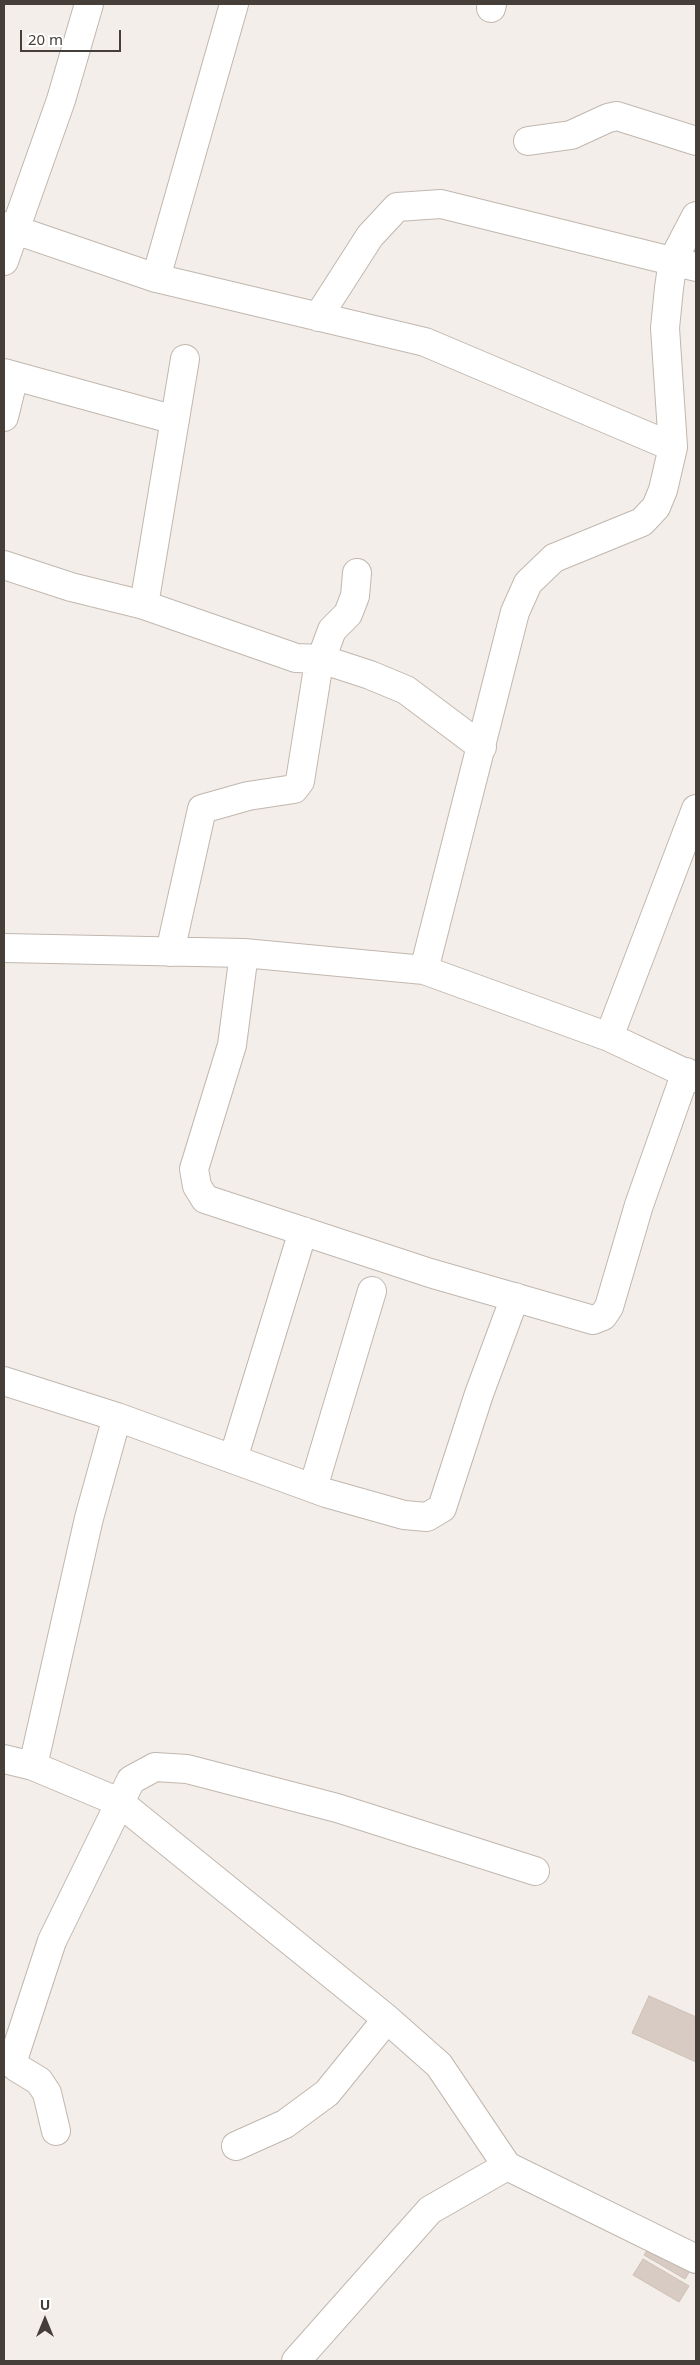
<!DOCTYPE html>
<style>
body{margin:0}
#map{position:relative;width:700px;height:2365px;overflow:hidden;background:#f3eee9;font-family:"Noto Sans",sans-serif}
canvas{display:block}
.frame{position:absolute;inset:0;border:5px solid #463e38;pointer-events:none}
.north{position:absolute;left:20px;top:2295px;width:50px;height:50px;-webkit-text-stroke:4px #fff;paint-order:stroke;rotate:0deg;font-size:14px;font-weight:700;line-height:20px;text-align:center;color:#463e38}
.north::after{content:'';display:block;margin:auto;width:18px;height:22px;background:#463e38;clip-path:polygon(50% 0,100% 100%,50% 72%,0 100%)}
.scale{position:absolute;left:20px;top:30px;width:101px;height:22px;box-sizing:border-box;border:2px solid #463e38;border-top:0;padding-left:6px;font-size:15px;line-height:18px;white-space:nowrap;color:#463e38;-webkit-text-stroke:4px #fff;paint-order:stroke}
</style>
<div id="map">
<canvas width="700" height="2365"></canvas>
<div class="frame"></div>
<div class="north">U</div>
<div class="scale">20 m</div>
</div>
<script>
const context = document.querySelector('canvas').getContext('2d');
context.lineJoin = 'round';
function fill(path, color) {
  context.fillStyle = color;
  context.fill(path, 'evenodd');
}
function poly(rows) {
  const path = new Path2D();
  for (const r of rows) {
    path.moveTo(r[0], r[1]);
    for (let i = 2; i < r.length; i += 2) path.lineTo(r[i], r[i + 1]);
  }
  return path;
}
function strokePath(path, color, width, dash) {
  context.strokeStyle = color;
  context.lineWidth = width;
  context.lineCap = dash ? 'butt' : 'round';
  context.setLineDash(dash || []);
  context.stroke(path);
}
const building = poly([
 [649,1996,696,2017,696,2062,632,2033,649,1996],
 [654,2240,694,2264,685,2279,644,2255,654,2240],
 [643,2259,689,2286,679,2302,633,2275,643,2259]
]);
const minor = poly([
 [491,8,492,4],
 [528,141,571,135,608,118,617,116,696,141],
 [4,226,156,278,425,342,673,447],
 [4,261,61,100,89,4],
 [156,278,234,4],
 [318,317,370,236,397,207,441,204,696,267],
 [4,373,175,420],
 [4,417,14,376],
 [4,565,71,587,144,605,296,658,321,659,370,675,406,690,482,747],
 [144,605,185,359],
 [4,948,244,953,424,970,609,1037,696,1078],
 [170,952,202,809,248,796,294,789,300,781,318,668,332,630,348,614,355,596,357,573],
 [244,953,232,1045,194,1169,197,1186,205,1199,430,1273,593,1320,603,1316,609,1307,639,1205,686,1072],
 [424,970,515,612,528,583,554,558,642,522,656,507,663,490,673,447,665,328,669,288,673,260,696,216],
 [609,1037,696,809],
 [4,1381,117,1417,326,1493,404,1515,427,1517,442,1508,479,1394,515,1297],
 [233,1459,303,1231],
 [313,1488,372,1291],
 [4,1759,33,1766,119,1802,387,2019,439,2065,507,2166,696,2259],
 [33,1766,89,1518,117,1417],
 [56,2131,47,2093,39,2081,16,2067,14,2062,14,2057,52,1941,131,1780,155,1767,187,1769,337,1808,535,1871],
 [236,2146,285,2124,327,2093,387,2019],
 [296,2361,430,2210,507,2166]
]);
fill(building, '#d7cbc3');
strokePath(building, '#cebfb3', 1);
strokePath(minor, '#c1b7af', 30);
strokePath(minor, '#fff', 28);
</script>
